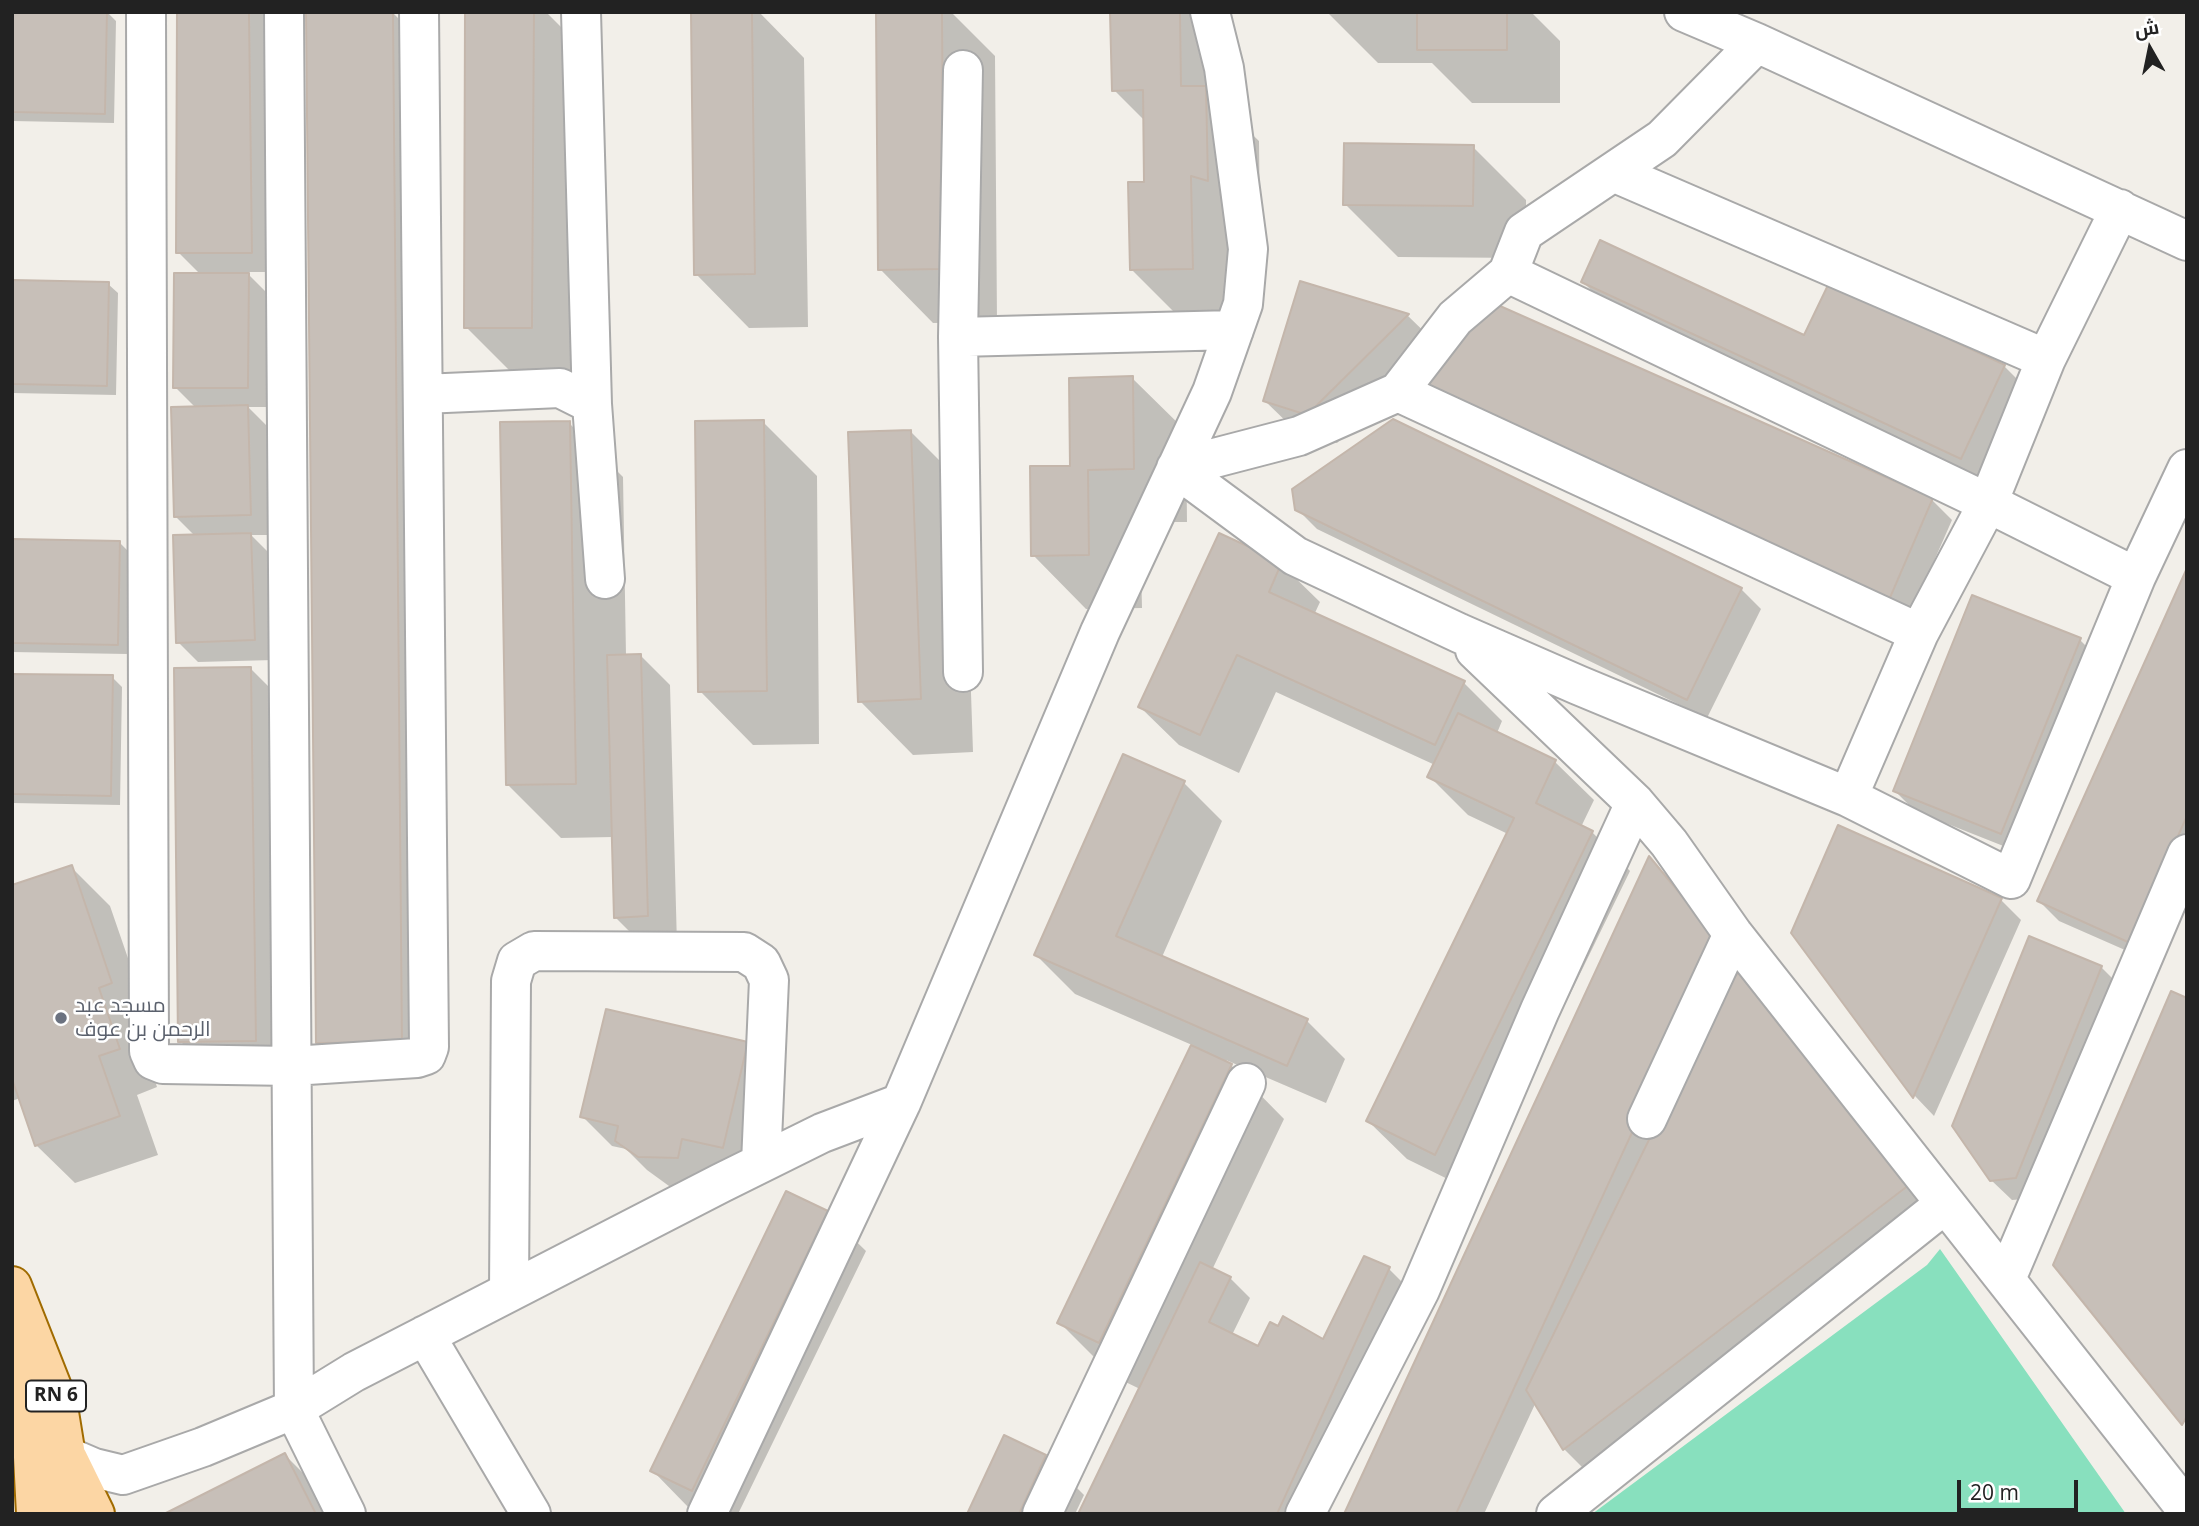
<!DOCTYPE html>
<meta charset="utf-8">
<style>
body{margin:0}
#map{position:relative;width:2199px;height:1526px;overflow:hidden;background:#f2efe9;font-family:"Open Sans",Cairo,sans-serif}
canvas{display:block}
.frame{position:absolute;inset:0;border:14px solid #222;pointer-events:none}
.north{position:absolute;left:2115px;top:14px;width:70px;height:70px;-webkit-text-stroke:5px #fff;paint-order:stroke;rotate:351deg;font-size:19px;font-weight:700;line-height:28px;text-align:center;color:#222}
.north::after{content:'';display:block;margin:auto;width:24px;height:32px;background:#222;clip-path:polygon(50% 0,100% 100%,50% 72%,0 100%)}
.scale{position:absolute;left:1957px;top:1480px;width:121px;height:32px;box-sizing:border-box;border:4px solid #222;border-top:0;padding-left:9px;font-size:21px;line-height:24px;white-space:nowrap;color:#222;-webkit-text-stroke:5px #fff;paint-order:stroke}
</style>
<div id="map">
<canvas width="2199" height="1526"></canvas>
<div class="frame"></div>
<div class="north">ش</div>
<div class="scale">20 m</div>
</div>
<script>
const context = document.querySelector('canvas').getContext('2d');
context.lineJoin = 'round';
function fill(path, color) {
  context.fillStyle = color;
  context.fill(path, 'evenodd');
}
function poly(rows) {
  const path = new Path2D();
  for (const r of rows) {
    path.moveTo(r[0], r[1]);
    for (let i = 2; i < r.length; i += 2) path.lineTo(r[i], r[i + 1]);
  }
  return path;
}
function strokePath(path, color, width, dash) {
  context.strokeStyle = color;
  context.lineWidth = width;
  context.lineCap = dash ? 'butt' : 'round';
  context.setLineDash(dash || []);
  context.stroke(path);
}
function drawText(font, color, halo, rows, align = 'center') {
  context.font = font + ' "Open Sans",Cairo,sans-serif';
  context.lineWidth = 5;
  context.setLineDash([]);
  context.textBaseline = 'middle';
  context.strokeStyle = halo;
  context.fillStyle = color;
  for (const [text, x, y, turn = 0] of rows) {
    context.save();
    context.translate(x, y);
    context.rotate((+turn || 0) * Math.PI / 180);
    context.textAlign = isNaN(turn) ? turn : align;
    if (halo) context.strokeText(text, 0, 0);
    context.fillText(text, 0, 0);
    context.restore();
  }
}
const pitch = poly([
 [1940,1249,2126,1514,1592,1514,1927,1265]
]);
const shadow = poly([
 [12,12,107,12,116,21,114,123,12,121],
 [179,12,268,12,271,272,246,272,269,295,268,407,248,407,268,427,270,535,251,535,271,555,274,660,198,662,178,642,195,536,176,517,196,408,175,387,201,275,178,252],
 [392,12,412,32,421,1061,338,1063,318,1043],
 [467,12,546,12,586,52,585,380,519,380,466,327],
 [693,12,759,12,804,58,808,327,749,328,696,274],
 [877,12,951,12,995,56,997,322,933,323,880,269],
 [1112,12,1194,12,1233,116,1259,141,1260,233,1246,322,1185,323,1132,270,1146,184,1145,121,1114,90],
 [1327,12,1531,12,1560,41,1560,103,1472,103,1432,63,1378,63],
 [1473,147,1526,200,1526,258,1398,257,1345,204],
 [12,282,108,284,118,293,116,395,12,393],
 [1583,282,1805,337,2004,366,2024,386,1981,478,1603,302],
 [1301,283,1408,316,1438,345,1337,443,1295,430,1265,401],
 [1491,304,1932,500,1952,520,1909,618],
 [1132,378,1186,431,1187,522,1140,522,1142,608,1086,609,1033,555,1072,467],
 [763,422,817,476,819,744,753,745,700,691],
 [569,423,623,477,626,656,640,655,670,685,677,945,645,947,615,917,613,837,561,838,508,785],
 [910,431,964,485,973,752,913,755,860,701],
 [1297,509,1741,589,1761,609,1707,718,1317,529],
 [12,541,119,542,129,552,127,654,12,652],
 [1281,564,1320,602,1314,615,1464,683,1502,721,1497,733,1555,762,1594,800,1581,827,1592,832,1630,871,1474,1192,1407,1159,1368,1121,1508,834,1468,815,1429,776,1435,765,1276,692,1239,773,1179,745,1140,707],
 [2187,573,2187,880,2150,961,2059,921,2039,901],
 [2080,640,2100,660,2021,853,1915,811,1895,791],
 [251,669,271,689,275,1060,200,1061,180,1041],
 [12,676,112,677,122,687,120,805,12,803],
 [1184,783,1222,821,1162,957,1307,1021,1345,1059,1326,1103,1226,1060,1284,1119,1212,1270,1230,1278,1250,1298,1232,1335,1259,1348,1324,1341,1389,1269,1409,1289,1305,1514,1080,1514,1140,1389,1113,1376,1060,1323,1192,1045,1075,994,1036,955],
 [1650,859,1669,878,1739,964,1731,982,1928,1206,1584,1469,1564,1449,1536,1402,1484,1514,1346,1514],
 [71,867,110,906,150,1022,137,1026,157,1087,137,1095,158,1155,75,1183,36,1145,20,1098,12,1101,12,887],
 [2001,900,2021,920,1934,1116,1915,1096,1793,932],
 [2101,967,2121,987,2036,1198,2012,1200,1991,1180],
 [747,1044,752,1177,707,1187,669,1186,647,1170,626,1149,612,1146,582,1116],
 [787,1193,827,1213,866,1251,738,1514,700,1514,690,1509,652,1470],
 [285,1455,305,1475,325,1514,169,1514],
 [1045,1456,1084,1495,1075,1514,969,1514]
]);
const building = poly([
 [12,12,107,12,105,114,12,112,12,12],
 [177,12,249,12,252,253,176,253,177,12],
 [306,12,393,12,402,1042,316,1043,306,12],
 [465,12,534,12,532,328,464,328,465,12],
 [691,12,752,12,755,274,694,275,691,12],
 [876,12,942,12,944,269,878,270,876,12],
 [1110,12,1180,12,1181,86,1206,86,1208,181,1191,176,1193,269,1130,270,1128,182,1144,182,1143,90,1112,91,1110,12],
 [1417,12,1507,12,1507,50,1417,50,1417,12],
 [1344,143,1474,145,1473,206,1343,205,1344,143],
 [1600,240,1804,335,1829,283,2005,365,1961,459,1581,282,1600,240],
 [174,273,249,273,248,388,173,388,174,273],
 [12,280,109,282,107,386,12,384,12,280],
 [1300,281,1409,314,1307,415,1263,401,1300,281],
 [1491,302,1933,498,1889,600,1425,385,1491,302],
 [1133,376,1134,469,1088,470,1089,555,1031,556,1030,466,1070,466,1069,378,1133,376],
 [248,405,251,515,174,517,171,407,248,405],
 [1393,419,1742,588,1687,700,1295,510,1292,489,1393,419],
 [764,420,767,691,698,692,695,421,764,420],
 [570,421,576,784,506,785,500,422,570,421],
 [911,430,921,699,858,702,848,432,911,430],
 [251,533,255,640,176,643,173,535,251,533],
 [1219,533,1282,562,1269,592,1465,681,1435,745,1237,655,1200,735,1138,707,1219,533],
 [12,539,120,541,118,645,12,643,12,539],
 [2187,568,2187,816,2130,943,2037,901,2187,568],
 [1972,595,2081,638,2001,834,1893,791,1972,595],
 [641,654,648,916,614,918,607,655,641,654],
 [251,667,256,1041,178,1042,174,668,251,667],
 [12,674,113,675,111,796,12,794,12,674],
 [1458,713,1556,760,1536,803,1593,831,1435,1155,1366,1121,1514,818,1427,777,1458,713],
 [1123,754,1185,781,1116,936,1308,1019,1287,1066,1034,955,1123,754],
 [1838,825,2002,898,1913,1098,1791,933,1838,825],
 [1649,856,1720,942,1456,1514,1344,1514,1649,856],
 [72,865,112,983,99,988,120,1049,99,1056,120,1116,35,1146,12,1079,12,885,72,865],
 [2029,936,2102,966,2016,1178,1990,1181,1952,1126,2029,936],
 [1748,966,1909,1185,1563,1450,1526,1390,1726,983,1748,966],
 [2171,991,2187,998,2187,1416,2182,1425,2053,1265,2171,991],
 [606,1009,748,1042,723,1148,682,1139,678,1158,638,1157,615,1141,618,1126,580,1117,606,1009],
 [1191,1045,1232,1064,1099,1343,1057,1323,1191,1045],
 [786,1191,828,1211,692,1491,650,1471,786,1191],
 [1364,1256,1390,1267,1277,1514,1078,1514,1200,1262,1231,1277,1209,1322,1258,1346,1270,1322,1278,1326,1283,1316,1323,1339,1364,1256],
 [1004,1435,1046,1455,1019,1514,967,1514,1004,1435],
 [285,1453,316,1514,166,1513,285,1453]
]);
const minor = poly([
 [146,12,149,1051,153,1060,163,1064,292,1066,417,1058,426,1055,429,1047,419,12],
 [284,12,294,1409,346,1514],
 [581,12,592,404],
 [1684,12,1757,43,2187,241],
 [963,70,958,337,1234,330],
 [1613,172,2046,359],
 [1508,273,1988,503,2136,577],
 [958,337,963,672],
 [1398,392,1919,633],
 [423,394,560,388,592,404,605,579],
 [1176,468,1295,556,1459,633,1578,685,1848,797,2011,879,2136,577,2187,469],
 [1176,468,1299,436,1398,392,1455,318,1508,273,1524,232,1662,139,1757,43],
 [1475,650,1635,803,1669,843,1733,934,2187,1510],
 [1848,797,1919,633,1988,503,2046,359,2120,209],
 [1647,1119,1733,934],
 [2006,1279,2187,854],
 [509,1292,511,981,517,961,534,951,744,952,761,963,769,980,761,1163],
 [425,1335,531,1514],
 [66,1456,94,1468,123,1475,203,1447,294,1409,354,1372,721,1183,822,1133,901,1103,1100,632,1212,392,1243,304,1248,249,1224,68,1210,12],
 [707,1514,901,1103],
 [1042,1514,1246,1083],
 [1305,1514,1420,1290,1540,1010,1635,803],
 [1556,1514,1945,1204]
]);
const major = poly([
 [12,1286,57,1400,66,1456,64,1514],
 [12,1357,31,1419,36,1514],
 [68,1459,95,1514]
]);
const markers = [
 [61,1018,7,"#6b7280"]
];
const shields = [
 [56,1396,60]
];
const shieldNames = [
 ["RN 6",56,1396]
];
const worshipNames = [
 ["مسجد عبد",75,1006],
 ["الرحمن بن عوف",75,1030]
];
fill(pitch, '#88e0be');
fill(shadow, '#0003');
fill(building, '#c7bfb8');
strokePath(building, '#c4b6ab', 2);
strokePath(minor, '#a9a9a9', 42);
strokePath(major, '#a06b00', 42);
strokePath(minor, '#fff', 38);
strokePath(major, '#fcd6a4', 38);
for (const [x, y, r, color] of markers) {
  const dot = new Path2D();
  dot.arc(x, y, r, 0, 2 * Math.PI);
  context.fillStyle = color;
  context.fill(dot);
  strokePath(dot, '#fff', 2.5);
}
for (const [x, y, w] of shields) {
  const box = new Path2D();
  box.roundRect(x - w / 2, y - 15.5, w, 31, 5);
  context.fillStyle = '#fff';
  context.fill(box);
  strokePath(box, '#222', 2);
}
drawText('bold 19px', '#222', null, shieldNames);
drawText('21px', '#5b616d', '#fff', worshipNames, 'left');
</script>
